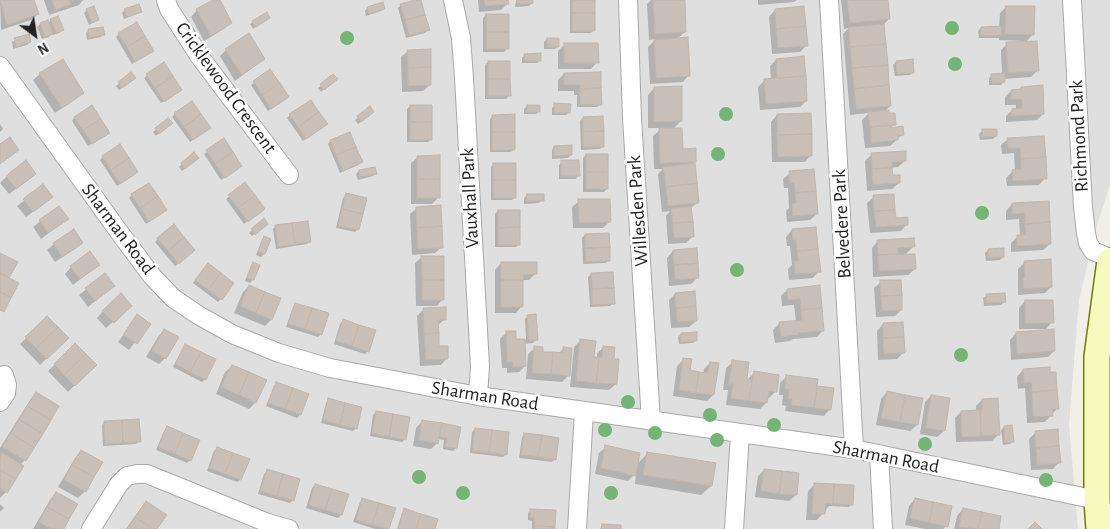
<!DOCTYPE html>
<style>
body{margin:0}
#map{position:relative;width:1110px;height:529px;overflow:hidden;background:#f2efe9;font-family:"Alegreya Sans",sans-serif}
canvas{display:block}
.north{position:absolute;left:10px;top:10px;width:50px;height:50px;-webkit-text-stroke:4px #fff;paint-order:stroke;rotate:149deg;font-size:14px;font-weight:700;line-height:20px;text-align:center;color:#222}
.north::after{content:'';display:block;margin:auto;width:18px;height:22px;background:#222;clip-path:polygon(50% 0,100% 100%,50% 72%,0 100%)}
</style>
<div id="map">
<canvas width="1110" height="529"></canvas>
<div class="north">N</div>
</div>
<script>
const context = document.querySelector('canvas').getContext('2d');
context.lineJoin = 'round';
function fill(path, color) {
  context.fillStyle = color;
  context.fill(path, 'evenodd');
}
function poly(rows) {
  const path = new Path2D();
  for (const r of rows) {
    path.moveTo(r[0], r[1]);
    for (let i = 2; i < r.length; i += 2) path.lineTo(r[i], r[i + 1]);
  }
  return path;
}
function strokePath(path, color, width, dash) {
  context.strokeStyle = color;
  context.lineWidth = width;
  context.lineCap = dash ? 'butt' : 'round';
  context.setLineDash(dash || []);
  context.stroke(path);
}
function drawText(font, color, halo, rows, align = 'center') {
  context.font = font + ' "Alegreya Sans",sans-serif';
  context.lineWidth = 5;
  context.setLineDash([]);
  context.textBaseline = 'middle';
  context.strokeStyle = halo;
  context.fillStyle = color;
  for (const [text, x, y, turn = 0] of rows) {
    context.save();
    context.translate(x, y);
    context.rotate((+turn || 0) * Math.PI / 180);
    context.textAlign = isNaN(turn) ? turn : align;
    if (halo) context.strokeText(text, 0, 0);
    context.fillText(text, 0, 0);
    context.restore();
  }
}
const residential = poly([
 [0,0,1110,0,1110,185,1097,225,1079,300,1069,425,1078,529,0,529]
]);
const shadow = poly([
 [4,0,33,0,38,14,31,20,1,30,0,1],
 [44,0,83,0,79,5,49,15],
 [216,0,218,0,230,22,224,29,204,41,191,17,197,10],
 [420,0,428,30,425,33,406,38,398,8,401,5],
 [478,0,507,0,507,4,501,10,479,12],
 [516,0,532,0,532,3,529,6,515,7],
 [570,0,594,0,594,30,591,33,570,33],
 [651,0,683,0,685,32,677,39,689,75,683,82,650,84,648,47,656,39,649,40,647,4],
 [758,0,797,0,794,2,758,5],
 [841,0,887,0,889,19,883,25,890,106,884,112,894,124,890,129,902,135,890,146,865,148,862,120,869,113,850,115,843,34,849,28,844,29],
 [1006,7,1033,34,1025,43,1037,71,1031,77,1004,79,1004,82,1001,85,989,85,989,78,992,75,1002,75,1001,50,1007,44,1024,43,1023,41,999,40,999,38,979,38,978,31,981,28,999,28,1000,13],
 [367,8,384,8,381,11,366,16,365,11],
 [87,10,98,20,89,25,84,13],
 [125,10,140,12,137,14,124,19,122,13],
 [775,10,807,45,800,52,772,54,769,17],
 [486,15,507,49,504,52,483,52,483,18],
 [269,18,253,29,250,24,253,22],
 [51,20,62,30,59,33,53,35,52,33,49,37,42,39,37,27,40,24,48,23],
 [89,30,103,34,101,37,87,40,86,33],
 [119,34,149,53,132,64,116,37],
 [547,39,558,46,555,49,544,49,544,42],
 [15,40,30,42,27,45,13,49,12,42],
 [564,45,597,62,591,69,558,69,558,51],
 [226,50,264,59,235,81,220,56],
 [408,51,430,85,423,91,402,92,401,57],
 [525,55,540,60,537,63,522,63,522,58],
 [803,58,806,101,800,107,760,110,758,87,765,80,771,80,770,66,776,60],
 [62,61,83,93,76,99,55,113,33,80,40,74],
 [488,62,509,96,506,99,485,99,485,65],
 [896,62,913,72,910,75,895,76,893,65],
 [163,64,178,92,161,103,144,78],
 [270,71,284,100,268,111,251,85],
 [600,73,600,104,597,107,577,107,577,95,574,95,574,91,558,91,558,80,564,74],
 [131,74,131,80,119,90,116,86],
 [333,75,333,82,321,92,318,88],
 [654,88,681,121,673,129,681,150,695,162,693,163,698,202,690,209,693,236,686,243,668,244,666,216,670,211,662,212,658,174,663,169,654,169,653,136,662,128,648,128,648,95],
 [1022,88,1043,114,1037,120,1006,122,1006,116,1012,110,1016,110,1016,105,1005,105,1005,97,1011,91,1019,91],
 [555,105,569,112,566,115,552,115,552,108],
 [410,106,431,139,428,142,407,142,407,109],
 [527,106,539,111,536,114,524,114,524,109],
 [370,108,370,115,358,124,355,120],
 [175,114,206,131,190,142,172,117],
 [290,115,323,127,303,141,287,118],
 [777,115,811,155,805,162,772,162,771,122],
 [493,116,514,149,511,152,490,152,490,119],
 [74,118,105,135,88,146,72,121],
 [583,118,603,146,600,149,581,150,580,121],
 [168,119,168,126,156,136,153,132],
 [0,124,3,129,0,132],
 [982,131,996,136,993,139,980,140,979,134],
 [1043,137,1045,178,1039,185,1007,186,1006,178,1013,171,1015,171,1014,153,1002,154,1001,145,1008,139],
 [224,140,241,166,221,180,204,154],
 [330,141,361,162,358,165,340,173,328,144],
 [554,147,571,155,568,158,552,159,552,150],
 [586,155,607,189,604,192,583,192,583,158],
 [871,155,905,161,898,167,891,168,892,177,899,183,892,189,867,191,865,161],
 [103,157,134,175,117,186,100,160],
 [418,157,439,197,432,204,411,204,411,163],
 [194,161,182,171,179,167,182,164],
 [562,162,578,176,576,179,559,179,559,165],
 [494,164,515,197,512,200,491,200,491,167],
 [359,171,376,173,373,176,358,180,356,174],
 [790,173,817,214,810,220,787,222,786,211,789,208,788,188,784,188,783,179],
 [7,176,28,180,9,194,0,183],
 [245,184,261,211,244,224,226,199],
 [43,186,45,203,26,217,17,206],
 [132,195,166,210,146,224,129,198],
 [346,195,358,229,355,232,336,228,343,198],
 [527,195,542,200,539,203,524,204,524,198],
 [874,197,895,219,907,224,901,231,870,233,867,203],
 [579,201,609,222,603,228,573,228,572,207],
 [1048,203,1050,244,1043,250,1011,252,1011,243,1017,237,1020,236,1019,219,1006,220,1006,211,1012,204],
 [59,207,67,219,41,239,33,227],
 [417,208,442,247,435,253,412,255,410,214],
 [498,211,519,244,516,247,495,247,495,214],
 [264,220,264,227,252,236,249,233],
 [276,226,310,241,307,244,276,249,273,229],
 [792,230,819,271,813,278,789,280,788,269,792,265,790,246,787,246,786,237],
 [74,231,81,243,75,249,55,262,47,250,54,244],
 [585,235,609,260,606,263,583,264,582,238],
 [264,237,269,239,264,254,261,257,256,255,262,240],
 [158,239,191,252,175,266,155,242],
 [878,241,913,247,905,255,915,269,908,275,873,277,872,248],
 [988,250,1003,257,1000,260,986,261,985,253],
 [673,251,697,278,691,284,669,286,667,258],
 [422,257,443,299,437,306,416,306,415,263],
 [1025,262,1051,287,1045,293,1018,295,1018,269],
 [501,263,535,274,529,280,522,280,522,306,516,313,495,313,495,270],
 [99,264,73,285,65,274,71,267],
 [254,264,258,265,253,280,250,283,245,281,251,266],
 [205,267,233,283,218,302,193,283],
 [591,274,613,303,610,306,590,307,588,277],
 [105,275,114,286,88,307,79,295],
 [881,282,901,310,895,316,876,317,874,288],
 [249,286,271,320,265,326,234,313,243,292],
 [819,287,823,330,817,337,793,339,790,341,775,343,773,330,780,323,796,322,794,305,782,306,781,296,787,290],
 [675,294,696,321,689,327,671,328,669,300],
 [986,296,1004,302,1001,305,984,306,983,298],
 [1025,301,1052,322,1046,329,1019,329,1019,308],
 [296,304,321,334,318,337,286,327,293,307],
 [423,310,445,319,437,326,438,348,447,358,441,365,420,366,417,316],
 [103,311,124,312,106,328,97,318],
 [137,316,149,324,129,350,118,342],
 [528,316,536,340,533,343,524,344,525,366,519,372,507,373,507,368,502,368,500,339,507,332,515,341,526,340,525,319],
 [47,318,67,338,40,365,20,344],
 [343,321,368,351,365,354,334,344,340,324],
 [883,324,904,352,897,359,878,360,877,331],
 [164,330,165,358,159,364,146,357,158,337],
 [1016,333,1054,351,1048,357,1011,360,1010,340],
 [681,334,696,340,693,343,679,344,678,337],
 [580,341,593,358,597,358,597,353,604,347,612,360,616,384,609,390,570,387,574,347],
 [75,345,95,365,68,392,48,371],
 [185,345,205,379,202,382,173,367],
 [535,348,542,353,558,354,564,348,568,376,562,382,526,379,528,354],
 [684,359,689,371,703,374,704,369,710,363,713,395,707,401,673,396,677,366],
 [733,362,745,382,754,373,775,392,769,398,767,398,766,403,760,409,726,405,728,390,723,390,726,368],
 [232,366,255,403,249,409,216,394,225,372],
 [1023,370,1057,409,1045,422,1027,423,1025,388,1018,389,1017,377],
 [787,376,816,387,830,409,824,416,785,411,786,406,782,405,783,395,779,395,780,383],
 [276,384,308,395,300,415,297,418,266,406,274,386],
 [887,392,917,425,910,431,876,425,881,399],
 [36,393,25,460,20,465,6,492,0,498,0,448,30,400],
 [931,396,944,431,937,437,920,434,925,402],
 [329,400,356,428,353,431,321,423,326,403],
 [982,400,999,434,992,441,956,442,955,418,961,412,976,411,976,406],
 [376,412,405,439,402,442,370,436,373,415],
 [422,421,460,428,456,448,453,451,443,449,444,440,438,439,437,443,431,449,413,446,416,428],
 [105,422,139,441,136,444,103,446,102,425],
 [1004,427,1013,441,1010,444,1003,445,1001,430],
 [167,428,190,460,187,463,156,450,164,431],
 [475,429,506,454,503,457,470,453,472,432],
 [1035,433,1059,462,1053,469,1031,470,1029,439],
 [525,434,555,459,552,462,519,458,522,437],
 [606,447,637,464,648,453,711,486,701,495,635,484,636,473,628,481,595,474,599,453],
 [217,448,240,480,237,482,207,471,214,451],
 [81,451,101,462,85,491,78,498,58,487,75,458],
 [764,470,798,474,796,495,789,501,755,497,758,476],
 [267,471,293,500,290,503,258,494,264,474],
 [315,485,347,495,341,515,338,518,306,508,312,488],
 [814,485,852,504,849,507,829,506,817,520,806,520,808,491],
 [56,493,62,529,33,529,50,500],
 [363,499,394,509,388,529,375,529,353,522,360,502],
 [915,499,946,526,943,529,925,529,905,525,909,506],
 [146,503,156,529,126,529,140,509],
 [0,504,4,508,0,512],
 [963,509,997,529,954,529,957,516],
 [405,510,433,529,397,529,402,513],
 [531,510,554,529,532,529,532,521,528,520,528,513]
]);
const building = poly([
 [0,0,34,0,39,14,7,25,0,0],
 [52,0,69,0,71,4,55,10,52,0],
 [213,0,220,0,232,23,211,36,196,9,213,0],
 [415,0,421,0,425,15,405,20,400,4,415,0],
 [484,0,508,0,509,4,485,6,484,0],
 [517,0,533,0,533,3,517,4,517,0],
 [572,0,595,0,595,13,572,13,572,0],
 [653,0,685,0,686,32,655,34,653,0],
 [847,0,888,0,890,19,850,23,847,0],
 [383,2,385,9,369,14,367,7,383,2],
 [139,4,142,12,127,17,124,9,139,4],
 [94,6,99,20,92,23,86,9,94,6],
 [804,6,806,26,776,29,775,9,804,6],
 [1006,6,1035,6,1034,35,1005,34,1006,6],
 [267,12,270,18,256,27,252,21,267,12],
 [572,13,595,13,595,31,572,31,572,13],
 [486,14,509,14,509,32,486,32,486,14],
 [425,15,430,30,409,36,405,20,425,15],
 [58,16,64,30,56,33,50,19,58,16],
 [48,20,53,34,45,37,40,23,48,20],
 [137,22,145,36,127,47,118,33,137,22],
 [884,24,886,44,850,47,849,27,884,24],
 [806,26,808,46,778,48,776,29,806,26],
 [1001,26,1002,35,981,36,981,27,1001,26],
 [103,27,105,35,89,37,88,29,103,27],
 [486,32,509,32,509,49,486,49,486,32],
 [249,33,265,59,242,75,225,49,249,33],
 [29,34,31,42,16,47,14,38,29,34],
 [145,36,154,51,135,62,127,47,145,36],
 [688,37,690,76,656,78,654,40,688,37],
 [547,38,559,38,559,47,547,47,547,38],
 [1037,41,1039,71,1008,73,1006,42,1037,41],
 [564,43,598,43,599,63,564,63,564,43],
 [886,44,888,65,852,68,850,47,886,44],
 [431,49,431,67,408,68,407,50,431,49],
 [541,53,541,61,525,61,524,54,541,53],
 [804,56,806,76,777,78,776,59,804,56],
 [63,59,84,93,62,108,39,73,63,59],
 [913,59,914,73,897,74,896,61,913,59],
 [488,61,510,61,510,79,488,79,488,61],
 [164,62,173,76,155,88,146,74,164,62],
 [888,65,889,85,854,89,852,68,888,65],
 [431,67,431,85,408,86,408,68,431,67],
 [270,69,280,83,262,95,253,81,270,69],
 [131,72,136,78,122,88,118,82,131,72],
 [601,72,601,88,580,89,580,85,564,85,564,73,601,72],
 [1005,73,1005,82,992,83,991,74,1005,73],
 [333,74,338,79,324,90,320,84,333,74],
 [173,76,182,90,164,102,155,88,173,76],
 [806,76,807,101,766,104,764,79,806,76],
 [488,79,510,79,511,96,488,96,488,79],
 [280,83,289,97,271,109,262,95,280,83],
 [889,85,891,106,856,109,854,89,889,85],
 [1043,85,1044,114,1012,116,1012,109,1022,108,1022,99,1011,99,1011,90,1021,89,1021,87,1043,85],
 [682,86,682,121,654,122,654,87,682,86],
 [601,88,602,105,580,105,580,89,601,88],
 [311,100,319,112,298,127,289,114,311,100],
 [192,101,201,114,184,127,174,113,192,101],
 [554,103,571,104,570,113,554,113,554,103],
 [92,105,101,119,83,130,74,117,92,105],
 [410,105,432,105,432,122,410,122,410,105],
 [527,105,540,105,540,112,527,112,527,105],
 [370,106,374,112,361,122,357,116,370,106],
 [889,110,889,113,895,113,896,125,870,127,868,112,889,110],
 [319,112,328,124,306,139,298,127,319,112],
 [811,113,812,134,777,135,777,114,811,113],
 [201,114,211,128,193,140,184,127,201,114],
 [515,114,515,132,492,132,492,115,515,114],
 [603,116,604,131,583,132,583,117,603,116],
 [168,118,173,123,159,134,155,128,168,118],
 [101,119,110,133,92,144,83,130,101,119],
 [410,122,432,122,432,140,410,140,410,122],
 [890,125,890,128,903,126,904,135,898,136,898,140,871,143,870,127,890,125],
 [659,128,682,128,683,149,696,148,696,162,660,163,659,128],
 [982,129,997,129,997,136,982,137,982,129],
 [604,131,604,147,583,147,583,132,604,131],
 [350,132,356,147,336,155,330,140,350,132],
 [492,132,515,132,515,150,492,150,492,132],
 [812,134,812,156,778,157,777,135,812,134],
 [1044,136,1046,157,1021,159,1020,148,1008,148,1007,138,1044,136],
 [10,137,19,150,0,164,0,144,10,137],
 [224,138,233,152,215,164,206,150,224,138],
 [120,144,129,158,111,170,102,156,120,144],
 [572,145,572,155,554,156,554,146,572,145],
 [356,147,363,162,343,171,336,155,356,147],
 [906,151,906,161,892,162,892,168,872,169,871,153,906,151],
 [194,152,199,158,185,169,181,163,194,152],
 [233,152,242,166,225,178,215,164,233,152],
 [586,154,608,154,608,172,586,172,586,154],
 [440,155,440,179,417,179,417,156,440,155],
 [1046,157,1047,179,1013,181,1012,170,1021,169,1021,159,1046,157],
 [129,158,138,172,120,184,111,170,129,158],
 [26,160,36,174,16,189,6,176,26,160],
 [561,160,579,160,580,176,561,176,561,160],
 [493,163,516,163,516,180,493,180,493,163],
 [695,163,697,183,666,187,663,167,695,163],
 [375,167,377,174,360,177,359,170,375,167],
 [892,168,893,175,900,175,900,183,873,185,872,169,892,168],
 [814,169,816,191,795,193,794,182,790,183,789,171,814,169],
 [586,172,608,172,608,189,586,189,586,172],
 [417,179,440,179,440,198,417,198,417,179],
 [493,180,516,180,516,198,493,198,493,180],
 [245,182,255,195,238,208,228,195,245,182],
 [149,183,158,196,140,208,131,194,149,183],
 [697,183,699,203,668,206,666,187,697,183],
 [43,184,53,197,33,212,23,199,43,184],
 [816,191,818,214,793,216,792,204,796,203,795,193,816,191],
 [346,193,367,198,363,214,342,209,346,193],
 [527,194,544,194,544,201,527,201,527,194],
 [894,194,895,210,874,211,873,195,894,194],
 [255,195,265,209,248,222,238,208,255,195],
 [158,196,167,210,149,222,140,208,158,196],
 [578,199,610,199,611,222,579,223,578,199],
 [1049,201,1050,222,1025,224,1025,213,1012,214,1012,203,1049,201],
 [441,205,442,226,417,228,416,207,441,205],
 [59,206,69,219,48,233,39,220,59,206],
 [691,207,693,222,673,223,671,208,691,207],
 [342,209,363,214,359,230,338,226,342,209],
 [498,210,520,210,520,227,498,228,498,210],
 [895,210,896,218,908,217,908,225,876,227,874,211,895,210],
 [264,218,268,224,255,235,251,229,264,218],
 [308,221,311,242,295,244,292,223,308,221],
 [693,222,694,237,674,238,673,223,693,222],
 [1050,222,1051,244,1017,246,1017,235,1026,235,1025,224,1050,222],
 [292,223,295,244,278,247,275,225,292,223],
 [174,224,184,237,168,251,157,238,174,224],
 [442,226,443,248,418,249,417,228,442,226],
 [520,227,520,245,498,245,498,228,520,227],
 [816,227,818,249,797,251,796,240,793,240,792,229,816,227],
 [74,229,83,243,62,257,53,243,74,229],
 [609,233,610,247,585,248,585,234,609,233],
 [264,236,271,239,265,254,258,252,264,236],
 [184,237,195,250,179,264,168,251,184,237],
 [914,238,915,247,898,248,899,254,878,255,877,240,914,238],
 [610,247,610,261,586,262,585,248,610,247],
 [697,248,698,263,674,265,673,250,697,248],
 [1004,248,1004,257,988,258,988,249,1004,248],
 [818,249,821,272,795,274,794,261,798,261,797,251,818,249],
 [90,251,100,265,80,279,70,266,90,251],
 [0,253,18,262,9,278,0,273,0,253],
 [915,254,916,269,879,271,878,255,915,254],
 [421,256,444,256,444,280,422,280,421,256],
 [1051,259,1052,287,1023,289,1023,278,1025,277,1024,261,1051,259],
 [253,262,260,265,254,280,247,278,253,262],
 [501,262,537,262,537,274,524,275,523,280,501,280,501,262],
 [208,263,221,273,208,290,195,280,208,263],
 [698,263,699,278,675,280,674,265,698,263],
 [613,272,614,288,592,289,591,273,613,272],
 [0,273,19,283,11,298,0,292,0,273],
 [105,273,115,286,95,301,85,288,105,273],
 [221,273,234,283,222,300,208,290,221,273],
 [422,280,444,280,444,300,422,300,422,280],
 [501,280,523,280,523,307,501,307,501,280],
 [880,280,901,280,902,295,881,296,880,280],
 [249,285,265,292,256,313,240,306,249,285],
 [820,285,822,308,801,310,800,299,788,300,787,289,820,285],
 [614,288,615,304,592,305,592,289,614,288],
 [695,291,696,306,676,308,675,293,695,291],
 [0,292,11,298,4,312,0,310,0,292],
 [265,292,281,298,272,320,256,313,265,292],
 [121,293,132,306,114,323,102,311,121,293],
 [1005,293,1006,302,986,303,986,294,1005,293],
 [902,295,902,310,882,311,881,296,902,295],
 [1025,300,1053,300,1054,323,1025,323,1025,300],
 [295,303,312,308,305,329,288,324,295,303],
 [696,306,697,321,677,322,676,308,696,306],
 [446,307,446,320,438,320,439,333,424,334,423,308,446,307],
 [312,308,329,313,322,335,305,329,312,308],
 [822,308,824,331,798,333,798,335,781,337,779,322,802,320,801,310,822,308],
 [137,314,151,324,137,344,123,335,137,314],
 [536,314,538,340,529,341,527,315,536,314],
 [47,316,58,327,36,348,25,337,47,316],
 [343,319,359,325,352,346,336,341,343,319],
 [903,322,904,337,883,338,883,323,903,322],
 [359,325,376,330,369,352,352,346,359,325],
 [58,327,69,338,47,359,36,348,58,327],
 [164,329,179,337,166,359,152,351,164,329],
 [1054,329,1055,351,1017,354,1016,332,1054,329],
 [506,331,516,331,516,339,525,339,526,366,513,367,513,362,507,362,506,331],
 [697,332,697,341,681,342,681,333,697,332],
 [439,333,439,346,448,346,448,359,426,360,424,334,439,333],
 [904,337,905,353,884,354,883,338,904,337],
 [580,339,596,341,594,357,599,357,596,383,576,381,580,339],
 [75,343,86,354,64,375,54,364,75,343],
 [185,344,201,352,190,372,175,364,185,344],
 [534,346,543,347,543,352,553,352,551,374,532,373,534,346],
 [603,346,615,347,614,359,619,359,617,384,596,383,599,357,602,357,603,346],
 [563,347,572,348,570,376,551,374,553,352,563,353,563,347],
 [201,352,216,359,206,380,190,372,201,352],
 [86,354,97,365,75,386,64,375,86,354],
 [683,358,692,359,690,370,699,372,696,393,679,390,683,358],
 [732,360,749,362,747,379,752,380,749,401,731,398,733,384,729,384,732,360],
 [710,362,719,363,714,395,696,393,699,372,708,373,710,362],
 [232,365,249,372,239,395,221,387,232,365],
 [1050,367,1050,372,1056,372,1057,390,1032,392,1031,382,1024,383,1023,369,1050,367],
 [754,371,779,375,777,392,769,391,767,403,749,401,754,371],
 [249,372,267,380,256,403,239,395,249,372],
 [786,375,818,379,814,408,791,405,792,400,788,399,789,389,785,389,786,375],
 [276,382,293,388,285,409,268,403,276,382],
 [817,386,834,388,831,410,814,408,817,386],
 [293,388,309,394,301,415,285,409,293,388],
 [1057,390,1059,409,1052,409,1053,416,1033,417,1032,392,1057,390],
 [887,391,905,395,900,422,881,418,887,391],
 [36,392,59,406,51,420,27,406,36,392],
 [905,395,923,398,918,425,900,422,905,395],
 [931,395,950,398,945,431,926,428,931,395],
 [328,398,345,403,340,425,323,420,328,398],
 [998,398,1000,435,981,436,980,410,982,410,982,399,998,398],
 [345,403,362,407,357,429,340,425,345,403],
 [27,406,51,420,43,434,19,419,27,406],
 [980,410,981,436,962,437,961,411,980,410],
 [376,411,393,414,389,437,372,433,376,411],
 [393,414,410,417,406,440,389,437,393,414],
 [19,419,43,434,34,448,11,433,19,419],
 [139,419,141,442,123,443,122,420,139,419],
 [122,420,123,443,105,444,104,421,122,420],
 [422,420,442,423,438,444,419,440,422,420],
 [442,423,461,427,457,448,445,447,447,438,439,436,442,423],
 [1012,425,1014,442,1005,443,1004,426,1012,425],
 [167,426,183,433,175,454,158,447,167,426],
 [475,428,492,430,489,453,472,451,475,428],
 [1058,429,1059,446,1036,448,1035,431,1058,429],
 [492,430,509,432,507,455,489,453,492,430],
 [11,433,34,448,26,461,2,447,11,433],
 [183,433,200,440,191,461,175,454,183,433],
 [524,433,542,435,538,457,521,455,524,433],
 [542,435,559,438,556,460,538,457,542,435],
 [605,445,640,453,636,476,601,468,605,445],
 [1059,446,1061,463,1037,465,1036,448,1059,446],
 [217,447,233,453,225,474,209,468,217,447],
 [81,450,103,462,94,477,72,465,81,450],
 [1,452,24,466,16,479,0,470,1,452],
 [647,452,716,463,712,486,643,475,647,452],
 [233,453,250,459,241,480,225,474,233,453],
 [72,465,94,477,86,492,64,480,72,465],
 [267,469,283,474,277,496,260,491,267,469],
 [764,469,782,471,779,494,761,491,764,469],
 [0,470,16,479,7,493,0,488,0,470],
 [782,471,799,473,797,495,779,494,782,471],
 [283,474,300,479,294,501,277,496,283,474],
 [814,483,834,484,833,504,826,503,825,514,812,514,814,483],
 [315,484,332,489,325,510,309,505,315,484],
 [834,484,854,485,853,505,833,504,834,484],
 [332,489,349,494,342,515,325,510,332,489],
 [56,492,78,504,69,519,47,507,56,492],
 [362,498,379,503,372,525,356,520,362,498],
 [915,498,933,502,929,523,910,518,915,498],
 [146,501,167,515,157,529,153,529,135,517,146,501],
 [933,502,952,506,948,527,929,523,933,502],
 [379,503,396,508,389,529,372,525,379,503],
 [47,507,69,519,64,529,51,529,39,522,47,507],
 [404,508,421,514,416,529,398,529,404,508],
 [963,508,982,512,978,529,959,527,963,508],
 [530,509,556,510,555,527,534,526,534,518,530,518,530,509],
 [982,512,1001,516,999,529,978,529,982,512],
 [421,514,438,519,435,529,416,529,421,514],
 [135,517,153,529,127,529,135,517],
 [1035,522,1042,529,1028,529,1035,522],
 [602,524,621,525,621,529,601,529,602,524],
 [534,526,555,527,555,529,534,529,534,526]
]);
const street = poly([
 [166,0,169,9,200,57,289,175],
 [453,0,461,38,464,78,480,366,478,396],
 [628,0,632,118,651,421],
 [829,0,854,449],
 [1072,0,1083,207,1086,233,1088,243,1093,251,1110,258],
 [0,66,122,236,152,276,173,298,198,315,232,334,279,353,330,368,478,396,854,449,1097,500],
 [0,402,6,393,7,385,4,375],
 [879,454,883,529],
 [91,529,119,484,127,476,137,474,147,474,268,523,289,529],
 [577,529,584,412],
 [734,529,740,434]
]);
const secondary = poly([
 [1099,529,1097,500,1097,357,1110,261]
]);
const trees = [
 [952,28],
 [347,38],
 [955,64],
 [726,114],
 [718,154],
 [982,213],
 [737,270],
 [961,355],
 [628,402],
 [710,415],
 [774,425],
 [605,430],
 [655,433],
 [717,440],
 [925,444],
 [419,477],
 [1046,480],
 [463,493],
 [611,493]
];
const streetNames = [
 ["Cricklewood Crescent",226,88,54],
 ["Richmond Park",1079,136,-93],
 ["Vauxhall Park",470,198,-93],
 ["Willesden Park",638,211,-94],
 ["Belvedere Park",842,224,-93],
 ["Sharman Road",118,229,53],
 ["Sharman Road",485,396,9],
 ["Sharman Road",886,457,11]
];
fill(residential, '#e0dfdf');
fill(shadow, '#0003');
fill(building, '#c7bfb8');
strokePath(building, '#c4b6ab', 1);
strokePath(street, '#a9a9a9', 20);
strokePath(secondary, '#707d05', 28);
strokePath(street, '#fff', 18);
strokePath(secondary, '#f7fabf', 25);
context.fillStyle = '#74b475';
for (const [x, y] of trees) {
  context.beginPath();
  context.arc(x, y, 7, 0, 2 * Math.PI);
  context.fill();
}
drawText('19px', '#222', '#fff', streetNames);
</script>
